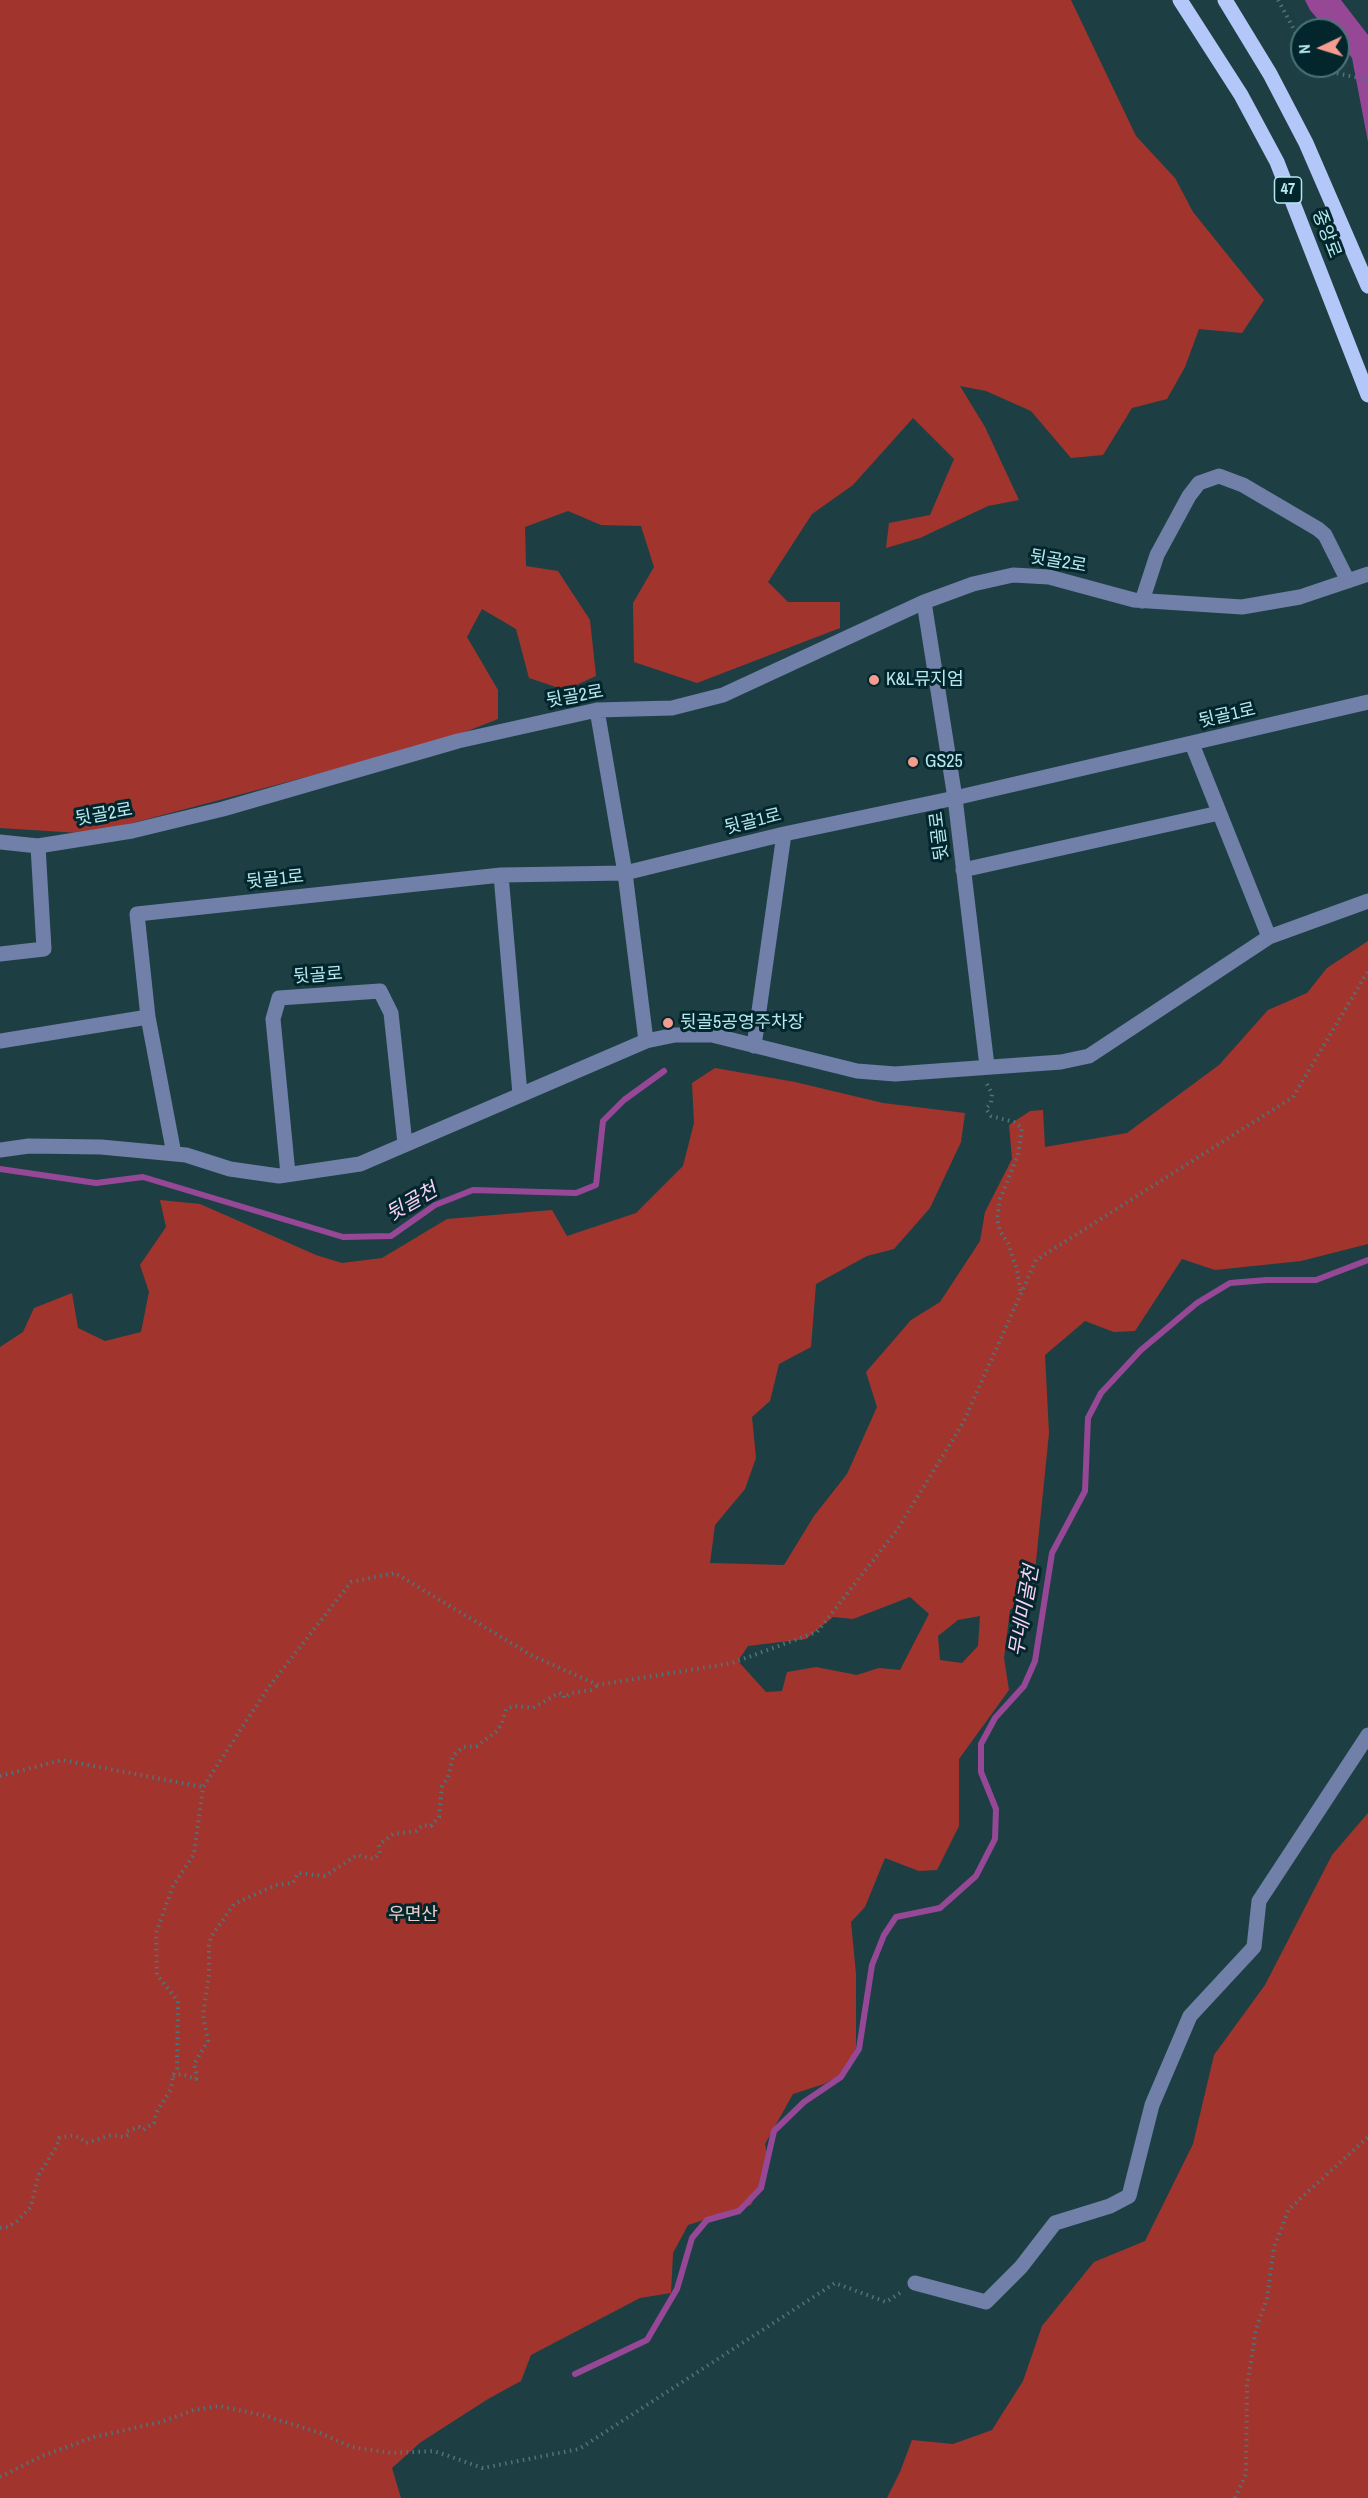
<!DOCTYPE html>
<meta charset="utf-8">
<style>
body{margin:0}
#map{position:relative;width:1368px;height:2498px;overflow:hidden;background:#1d3f44;font-family:"Archivo Narrow",sans-serif}
canvas{display:block}
.north{position:absolute;left:1290px;top:18px;width:60px;height:60px;box-sizing:border-box;background:#02262b;border:2px solid #4a7479;border-radius:50%;rotate:266deg;font-size:16px;font-weight:700;line-height:24px;text-align:center;color:#b7e8ef}
.north::after{content:'';display:block;margin:auto;width:21px;height:27px;background:#f59c91;clip-path:polygon(50% 0,100% 100%,50% 72%,0 100%)}
</style>
<div id="map">
<canvas width="1368" height="2498"></canvas>
<div class="north">N</div>
</div>
<script>
const context = document.querySelector('canvas').getContext('2d');
context.lineJoin = 'round';
function fill(path, color) {
  context.fillStyle = color;
  context.fill(path, 'evenodd');
}
function poly(rows) {
  const path = new Path2D();
  for (const r of rows) {
    path.moveTo(r[0], r[1]);
    for (let i = 2; i < r.length; i += 2) path.lineTo(r[i], r[i + 1]);
  }
  return path;
}
function strokePath(path, color, width, dash) {
  context.strokeStyle = color;
  context.lineWidth = width;
  context.lineCap = dash ? 'butt' : 'round';
  context.setLineDash(dash || []);
  context.stroke(path);
}
function drawText(font, color, halo, rows, align = 'center') {
  context.font = font + ' "Archivo Narrow","Noto Sans KR",sans-serif';
  context.lineWidth = 6;
  context.setLineDash([]);
  context.textBaseline = 'middle';
  context.strokeStyle = halo;
  context.fillStyle = color;
  for (const [text, x, y, turn = 0] of rows) {
    context.save();
    context.translate(x, y);
    context.rotate((+turn || 0) * Math.PI / 180);
    context.textAlign = isNaN(turn) ? turn : align;
    if (halo) context.strokeText(text, 0, 0);
    context.fillText(text, 0, 0);
    context.restore();
  }
}
const forest = poly([
 [0,0,1071,0,1136,136,1175,178,1193,212,1264,300,1242,333,1199,329,1185,367,1167,399,1132,408,1103,455,1071,458,1031,411,986,391,960,386,985,427,1019,500,988,506,920,538,886,548,889,523,930,515,954,459,913,418,853,485,812,514,768,582,788,602,840,602,840,628,697,683,634,662,633,603,654,567,641,526,601,525,568,511,525,527,526,566,558,571,590,620,596,676,565,690,529,678,516,629,482,609,467,637,498,690,498,719,442,741,110,829,79,833,0,828],
 [1368,941,1368,1244,1301,1261,1215,1270,1182,1259,1135,1331,1114,1332,1085,1321,1045,1355,1049,1433,1033,1591,1010,1610,1004,1658,1009,1690,959,1759,959,1826,937,1870,919,1871,885,1858,865,1907,851,1922,856,1974,856,2047,847,2071,824,2084,793,2094,765,2144,769,2164,751,2205,688,2225,673,2253,671,2293,640,2298,531,2355,521,2381,488,2399,421,2442,392,2468,401,2498,0,2498,0,1347,23,1332,34,1308,72,1293,78,1328,105,1341,141,1332,149,1292,140,1265,166,1227,160,1200,200,1204,316,1255,342,1263,382,1258,447,1219,552,1210,567,1236,636,1213,683,1166,694,1123,692,1083,715,1068,795,1082,883,1103,965,1113,961,1142,930,1208,894,1249,867,1256,816,1284,811,1347,779,1364,770,1401,752,1417,756,1458,745,1489,715,1525,710,1563,784,1565,814,1516,847,1474,877,1407,866,1372,911,1320,940,1302,980,1241,985,1212,1012,1159,1009,1125,1030,1111,1043,1110,1045,1147,1127,1133,1219,1065,1268,1010,1307,993,1327,968],
 [910,1597,929,1614,900,1670,879,1668,857,1675,816,1667,787,1672,782,1691,766,1692,738,1661,748,1646,806,1639,833,1617,853,1619],
 [980,1616,978,1646,962,1663,940,1660,938,1636,958,1620],
 [1368,1813,1368,2498,887,2498,900,2472,912,2440,953,2444,992,2430,1023,2381,1042,2326,1094,2262,1145,2241,1193,2144,1214,2055,1265,1985,1332,1855]
]);
const water = poly([
 [1305,0,1341,0,1368,35,1368,142,1352,58,1338,42,1338,30,1327,30,1310,10]
]);
const stream = poly([
 [0,1169,96,1183,143,1177,343,1237,391,1236,435,1205,473,1190,576,1193,596,1185,603,1121,624,1100,664,1071],
 [575,2374,647,2340,677,2289,692,2238,707,2220,739,2211,761,2188,774,2131,804,2102,841,2077,859,2049,872,1965,884,1935,896,1917,940,1908,976,1876,995,1839,996,1809,981,1772,981,1744,995,1718,1024,1686,1035,1661,1052,1553,1085,1491,1088,1418,1101,1393,1141,1350,1197,1303,1230,1283,1267,1280,1316,1280,1368,1260]
]);
const path = poly([
 [1278,0,1302,44],
 [1321,66,1327,71,1368,80],
 [987,1084,992,1094,991,1103,986,1109,991,1116,1014,1122,1022,1128,1018,1155,1000,1199,997,1219,1000,1231,1008,1243,1017,1270,1021,1294],
 [0,1776,62,1760,203,1787],
 [173,2076,181,2074,196,2079,197,2076,194,2064,208,2041,203,2015,209,1974,209,1945,211,1937,234,1904,276,1885,293,1883,298,1873,325,1876,357,1855,374,1859,380,1853,379,1845,393,1834,416,1831,423,1825,431,1826,439,1817,442,1787,448,1777,453,1756,463,1747,477,1746,497,1731,502,1723,506,1709,514,1706,533,1708,559,1693,564,1695,564,1698,571,1693,591,1690,598,1685],
 [0,2228,8,2227,17,2221,31,2207,38,2176,57,2146,59,2138,71,2136,79,2137,86,2143,111,2135,124,2137,128,2135,127,2131,139,2127,143,2130,154,2123,156,2113,171,2089,173,2076,177,2068,178,2001,157,1975,156,1933,173,1886,194,1854,203,1787,268,1688,351,1582,395,1573,531,1655,598,1685,732,1663,817,1632,897,1530,963,1423,1036,1260,1293,1097,1368,971],
 [0,2477,42,2456,94,2437,161,2422,194,2410,219,2406,266,2416,320,2433,351,2447,392,2453,434,2451,483,2468,579,2449,835,2283,886,2302,903,2291],
 [1235,2498,1246,2474,1247,2386,1256,2329,1267,2298,1274,2247,1289,2209,1368,2137]
]);
const minor = poly([
 [1142,601,1157,555,1189,496,1199,483,1219,476,1243,485,1318,529,1325,535,1348,581],
 [924,602,955,798,987,1066],
 [597,710,625,873,646,1041],
 [1192,744,1269,937],
 [0,842,38,846,132,831,223,809,458,741,597,710,672,708,723,695,924,602,973,584,1013,575,1049,577,1134,600,1242,607,1300,597,1368,574],
 [963,870,1219,813],
 [501,875,520,1094],
 [0,954,44,949,38,846],
 [0,1041,148,1017],
 [754,1046,784,834],
 [0,1150,29,1146,101,1147,186,1155,230,1169,279,1176,360,1164,646,1041,675,1035,712,1035,857,1071,895,1074,1061,1062,1089,1056,1269,937,1368,901],
 [174,1154,148,1017,137,914,501,875,625,873,784,834,955,798,1368,702],
 [288,1174,273,1019,279,998,380,991,391,1013,405,1144],
 [915,2283,986,2302,1021,2267,1055,2223,1110,2206,1129,2196,1152,2105,1190,2016,1254,1947,1259,1901,1368,1735]
]);
const major = poly([
 [1180,0,1241,95,1277,162,1368,395],
 [1225,0,1270,74,1306,143,1368,286]
]);
const markers = [
 [874,680,6,"#f59c91"],
 [913,762,6,"#f59c91"],
 [668,1023,6,"#f59c91"]
];
const shields = [
 [1288,190,27]
];
const shieldNames = [
 ["47",1288,190]
];
const streetNames = [
 ["중앙로",1326,234,69],
 ["뒷골2로",1058,562,10],
 ["뒷골2로",575,697,-10],
 ["뒷골1로",1227,716,-13],
 ["뒷골2로",104,815,-10],
 ["뒷골1로",753,822,-14],
 ["뒷골로",940,836,-97],
 ["뒷골1로",275,880,-6],
 ["뒷골로",318,976,-4]
];
const poiNames = [
 ["K&L뮤지엄",886,680],
 ["GS25",925,762],
 ["뒷골5공영주차장",680,1023]
];
const parkNames = [
 ["우면산",413,1915]
];
const waterNames = [
 ["뒷골천",412,1203,-30],
 ["무네미골천",1025,1611,-80]
];
fill(forest, '#a1352e');
fill(water, '#964896');
strokePath(stream, '#964896', 6);
strokePath(path, '#4e757a', 4, [1.5, 4.5]);
strokePath(minor, '#7080a9', 15);
strokePath(major, '#b3c7f9', 15);
for (const [x, y, r, color] of markers) {
  const dot = new Path2D();
  dot.arc(x, y, r, 0, 2 * Math.PI);
  context.fillStyle = color;
  context.fill(dot);
  strokePath(dot, '#02262b', 2);
}
for (const [x, y, w] of shields) {
  const box = new Path2D();
  box.roundRect(x - w / 2, y - 13, w, 26, 4.5);
  context.fillStyle = '#02262b';
  context.fill(box);
  strokePath(box, '#b7e8ef', 1.5);
}
drawText('bold 16px', '#b7e8ef', null, shieldNames);
drawText('18px', '#b7e8ef', '#02262b', streetNames);
drawText('18px', '#b7e8ef', '#02262b', poiNames, 'left');
drawText('18px', '#edcfca', '#02262b', parkNames);
drawText('italic 20px', '#fad1f8', '#02262b', waterNames);
</script>
